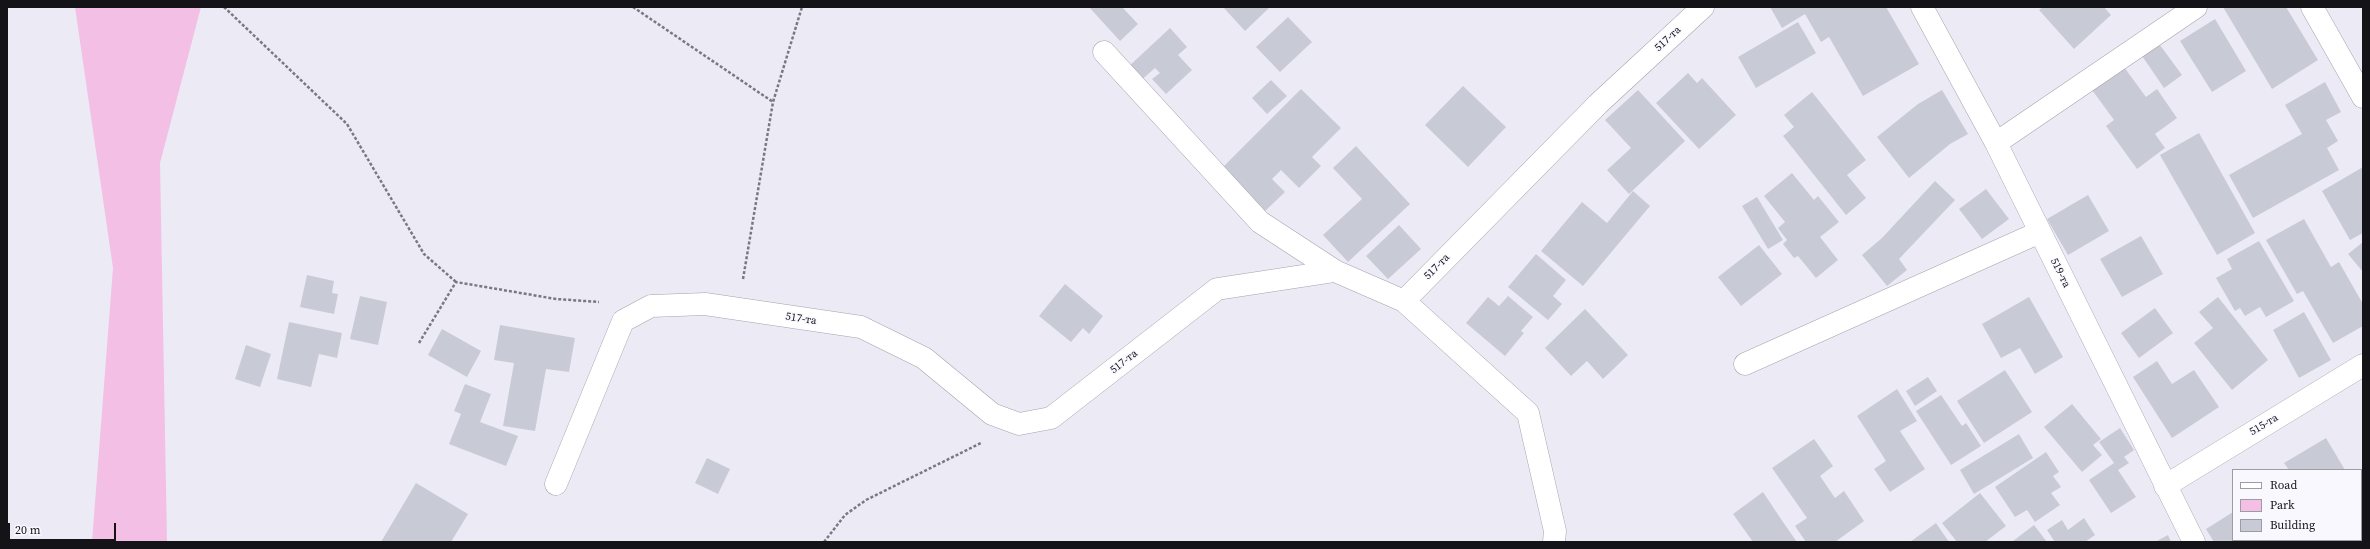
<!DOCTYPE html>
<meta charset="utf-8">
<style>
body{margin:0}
#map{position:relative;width:2370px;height:549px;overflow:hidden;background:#eceaf5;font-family:"Source Serif 4",serif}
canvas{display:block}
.frame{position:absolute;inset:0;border:8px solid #141317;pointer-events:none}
.legend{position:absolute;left:2232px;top:469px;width:130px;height:72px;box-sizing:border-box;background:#f9f8ff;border:1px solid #9d9ca2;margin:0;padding:5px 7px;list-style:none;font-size:12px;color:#141317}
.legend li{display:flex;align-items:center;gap:8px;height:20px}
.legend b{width:20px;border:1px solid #9d9ca2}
.scale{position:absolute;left:8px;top:523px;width:108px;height:18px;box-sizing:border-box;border:2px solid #141317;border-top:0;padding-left:5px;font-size:12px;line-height:14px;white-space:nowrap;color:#141317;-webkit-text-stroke:3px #f9f8ff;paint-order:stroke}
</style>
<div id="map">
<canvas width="2370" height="549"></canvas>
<div class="frame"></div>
<ul class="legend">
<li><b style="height:5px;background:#fff"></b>Road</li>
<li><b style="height:11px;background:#f3bfe4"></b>Park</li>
<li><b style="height:11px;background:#c8cbd6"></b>Building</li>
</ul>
<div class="scale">20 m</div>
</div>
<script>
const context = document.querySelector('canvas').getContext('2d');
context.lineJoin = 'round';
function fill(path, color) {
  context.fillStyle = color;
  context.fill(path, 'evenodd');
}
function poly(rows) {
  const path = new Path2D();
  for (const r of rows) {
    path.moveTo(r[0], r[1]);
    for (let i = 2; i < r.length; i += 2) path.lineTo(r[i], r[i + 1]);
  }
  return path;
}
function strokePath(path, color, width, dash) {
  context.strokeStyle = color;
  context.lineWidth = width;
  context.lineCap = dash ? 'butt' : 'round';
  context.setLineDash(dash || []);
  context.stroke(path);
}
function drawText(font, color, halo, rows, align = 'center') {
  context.font = font + ' "Source Serif 4",serif';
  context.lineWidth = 3;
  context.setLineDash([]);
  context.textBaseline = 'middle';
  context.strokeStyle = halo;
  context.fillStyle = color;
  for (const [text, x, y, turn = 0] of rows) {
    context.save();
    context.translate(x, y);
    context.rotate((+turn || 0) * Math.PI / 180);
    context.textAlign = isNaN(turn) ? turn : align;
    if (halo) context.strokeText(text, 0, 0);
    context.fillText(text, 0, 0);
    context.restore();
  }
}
const green = poly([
 [75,7,201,7,160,163,167,542,92,542,113,268]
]);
const building = poly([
 [1089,7,1122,7,1138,24,1120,41],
 [1223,7,1270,7,1245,31],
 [1770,7,1886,7,1919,64,1863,96,1829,37,1821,42,1805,14,1782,28],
 [2043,7,2104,7,2111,15,2074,49,2039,10],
 [2223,7,2286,7,2318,60,2272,89],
 [1288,17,1312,42,1280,72,1256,47],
 [2215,19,2246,71,2212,92,2180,41],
 [1798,22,1816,53,1756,88,1738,57],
 [1170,28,1187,47,1178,55,1192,70,1166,94,1152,79,1160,73,1155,68,1139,82,1127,68],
 [2157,41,2182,75,2164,88,2140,53],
 [2124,67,2146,97,2157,89,2177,118,2155,134,2165,148,2137,169,2106,126,2114,120,2092,90],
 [1688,73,1697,83,1702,78,1736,115,1699,149,1656,103],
 [1271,80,1287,96,1267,114,1252,98],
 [2325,82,2341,112,2326,120,2338,141,2327,148,2339,170,2253,218,2229,175,2302,134,2285,105],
 [1463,86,1506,127,1468,167,1425,125],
 [1301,89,1341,128,1312,157,1321,166,1299,188,1281,170,1272,179,1285,192,1264,212,1221,169],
 [1638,90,1685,141,1629,194,1607,170,1631,148,1605,120],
 [1942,90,1968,134,1950,144,1909,178,1877,137,1918,104],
 [1812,92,1866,160,1847,175,1866,198,1846,215,1783,136,1794,127,1784,115],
 [2199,133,2255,233,2217,255,2160,155],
 [1356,146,1410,204,1348,262,1323,235,1362,199,1333,168],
 [2363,167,2363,233,2350,240,2322,191],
 [1792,173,1814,200,1818,196,1839,222,1820,237,1838,260,1816,278,1798,256,1794,258,1783,244,1787,240,1778,228,1785,222,1764,196],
 [1935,181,1955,200,1899,259,1907,270,1887,286,1862,255,1882,238],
 [1986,189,2009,219,1982,239,1959,209],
 [1633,191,1650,206,1583,286,1541,251,1582,202,1607,223],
 [2088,195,2109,231,2068,255,2047,219],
 [1757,197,1783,240,1768,249,1742,206],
 [2304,219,2331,267,2339,262,2363,304,2363,326,2333,343,2303,291,2297,294,2266,240],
 [1399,225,1421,249,1388,279,1366,256],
 [2141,236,2163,274,2122,297,2100,259],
 [2259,241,2294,301,2266,317,2260,307,2245,316,2240,308,2235,311,2216,278,2232,269,2227,259],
 [2363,242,2363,272,2348,254],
 [1759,245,1782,274,1741,306,1718,277],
 [1536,254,1566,280,1553,296,1562,304,1548,320,1508,287],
 [307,275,334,281,332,293,338,294,334,314,300,307],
 [1065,284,1103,316,1089,334,1083,328,1071,342,1039,316],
 [360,296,387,302,378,345,350,339],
 [1508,296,1533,317,1521,331,1524,333,1505,356,1466,323,1488,297,1499,306],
 [2029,297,2063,357,2035,374,2020,348,2001,358,1982,324],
 [2218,297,2268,360,2232,390,2194,343,2213,328,2199,312],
 [2155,308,2173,333,2139,358,2121,333],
 [1585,309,1628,355,1603,379,1587,361,1571,376,1545,348],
 [2304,312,2331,360,2299,378,2273,330],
 [289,322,342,333,337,358,319,354,311,387,277,379],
 [500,325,575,338,569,372,546,369,535,431,503,426,514,363,494,360],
 [442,329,481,351,467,377,428,355],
 [246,345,271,354,260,387,235,379],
 [2157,361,2172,384,2194,370,2219,407,2172,438,2133,377],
 [2005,370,2032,412,1984,443,1957,401],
 [1928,377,1937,391,1915,406,1906,391],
 [465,384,491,394,480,422,518,436,506,466,449,444,461,414,454,411],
 [1897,389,1917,421,1900,431,1925,469,1890,492,1874,469,1886,461,1857,416],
 [1941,395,1962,426,1966,423,1981,446,1951,465,1916,411],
 [2072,404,2101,439,2093,445,2102,455,2082,472,2044,427],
 [2120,428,2134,450,2124,457,2129,463,2118,470,2136,497,2111,513,2089,480,2114,463,2099,442],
 [2019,434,2033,458,1974,494,1960,470],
 [2326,438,2345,470,2289,470,2284,463],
 [1814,439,1833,466,1820,476,1835,498,1844,491,1864,521,1835,542,1806,542,1795,526,1807,518,1772,468],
 [2046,452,2059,472,2053,476,2061,487,2051,493,2060,505,2035,522,2027,510,2015,517,1995,487],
 [707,458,730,469,718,494,695,483],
 [416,483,468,514,451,542,381,542],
 [1763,492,1783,522,1797,542,1753,542,1733,514],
 [1980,493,2006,526,1985,542,1957,542,1942,523],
 [2233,512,2233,540,2278,540,2274,542,2214,542,2206,529],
 [2084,518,2095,535,2085,542,2055,542,2047,530,2062,520,2068,530],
 [1936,523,1949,542,1910,542],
 [2034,525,2047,542,2014,542,2013,541],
 [2168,535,2171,542,2155,542]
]);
const path = poly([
 [224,7,347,124,424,254,456,282],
 [633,7,773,102],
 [743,279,773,102,802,7],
 [419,343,456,282,556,299,599,302],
 [824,542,845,515,866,500,981,443]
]);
const minor = poly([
 [1922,7,1996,143,2194,542],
 [2312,7,2363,97],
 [1104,52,1260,222,1335,271],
 [1996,143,2196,7],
 [1404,301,1528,413,1555,531,1554,542],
 [1745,364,2040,232],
 [556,484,623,321,651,306,705,304,861,327,924,358,992,414,1019,424,1051,418,1217,289,1335,271,1404,301,1598,104,1703,7],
 [2165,486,2363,365]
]);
const streetNames = [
 ["517-та",1668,39,-43],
 ["517-та",1437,267,-45],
 ["519-та",2060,273,64],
 ["517-та",801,319,9],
 ["517-та",1124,362,-38],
 ["515-та",2264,425,-31]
];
fill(green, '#f3bfe4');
fill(building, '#c8cbd6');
strokePath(minor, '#a4a2ad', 23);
strokePath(path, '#7a787f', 2.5, [3, 2]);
strokePath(minor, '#fff', 22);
drawText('11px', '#141317', '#f9f8ff', streetNames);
</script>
